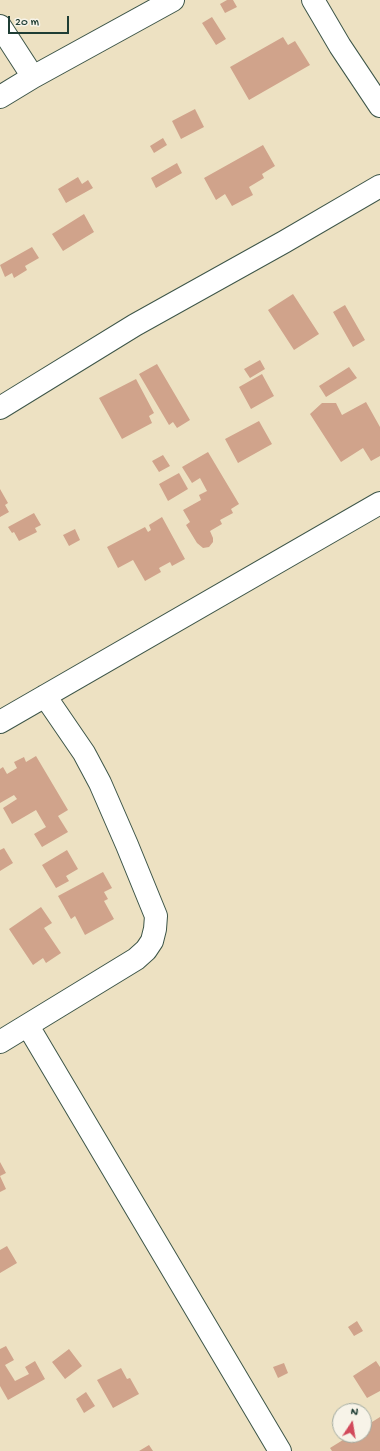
<!DOCTYPE html>
<style>
body{margin:0}
#map{position:relative;width:380px;height:1451px;overflow:hidden;background:#ede1c2;font-family:"Gochi Hand",sans-serif}
canvas{display:block}
.north{position:absolute;left:332px;top:1403px;width:40px;height:40px;box-sizing:border-box;background:#f7f3e8;border:1px solid #a1aaa0;border-radius:50%;rotate:12deg;font-size:11px;font-weight:700;line-height:16px;text-align:center;color:#1f3d34}
.north::after{content:'';display:block;margin:auto;width:14px;height:18px;background:#d1495b;clip-path:polygon(50% 0,100% 100%,50% 72%,0 100%)}
.scale{position:absolute;left:8px;top:16px;width:61px;height:18px;box-sizing:border-box;border:2px solid #1f3d34;border-top:0;padding-left:5px;font-size:12px;line-height:14px;white-space:nowrap;color:#1f3d34;-webkit-text-stroke:3px #f7f3e8;paint-order:stroke}
</style>
<div id="map">
<canvas width="380" height="1451"></canvas>
<div class="north">N</div>
<div class="scale">20 m</div>
</div>
<script>
const context = document.querySelector('canvas').getContext('2d');
context.lineJoin = 'round';
function fill(path, color) {
  context.fillStyle = color;
  context.fill(path, 'evenodd');
}
function poly(rows) {
  const path = new Path2D();
  for (const r of rows) {
    path.moveTo(r[0], r[1]);
    for (let i = 2; i < r.length; i += 2) path.lineTo(r[i], r[i + 1]);
  }
  return path;
}
function strokePath(path, color, width, dash) {
  context.strokeStyle = color;
  context.lineWidth = width;
  context.lineCap = dash ? 'butt' : 'round';
  context.setLineDash(dash || []);
  context.stroke(path);
}
const building = poly([
 [227,0,233,0,237,7,225,13,220,4],
 [212,17,226,39,216,45,202,23],
 [283,37,288,45,295,41,310,65,249,100,230,67],
 [195,109,204,127,181,139,172,121],
 [163,138,167,145,154,153,150,146],
 [263,145,275,166,262,174,264,178,249,187,253,195,232,206,225,194,216,200,204,178],
 [177,163,182,173,156,188,151,178],
 [78,177,82,184,88,180,93,188,66,203,58,189],
 [84,214,94,232,63,251,52,234],
 [32,247,39,258,25,266,27,270,14,278,12,273,5,277,0,265],
 [293,294,319,334,294,350,268,310],
 [345,305,365,340,353,347,333,312],
 [260,360,265,369,250,378,244,369],
 [157,364,190,420,177,428,173,422,169,425,139,374],
 [349,367,357,378,326,397,319,386],
 [262,374,274,396,251,409,239,387],
 [136,379,154,413,149,416,152,423,122,439,99,398],
 [366,402,380,427,380,456,371,461,363,448,341,462,310,414,322,403,336,403,342,415],
 [259,421,272,444,238,463,225,439],
 [208,452,239,504,231,509,233,513,220,520,222,524,210,531,213,538,213,542,209,547,203,548,197,543,186,525,190,522,183,510,201,500,199,495,207,491,200,478,192,483,182,467],
 [163,455,170,466,159,472,152,461],
 [179,473,188,489,168,501,159,484],
 [0,489,8,503,5,505,9,512,0,517],
 [34,513,41,525,35,528,37,532,19,541,14,532,12,533,8,527],
 [162,517,185,559,172,566,170,562,159,568,161,572,145,581,133,560,118,568,107,547,145,527,148,532,151,530,149,525],
 [75,529,80,540,69,546,63,535],
 [36,756,68,810,58,816,68,832,42,847,34,834,46,827,36,810,12,824,3,808,17,799,14,795,0,803,0,769,3,767,7,774,17,768,14,762,24,757,26,762],
 [4,848,13,863,0,871,0,850],
 [67,850,78,869,66,876,69,881,56,888,42,865],
 [103,872,112,888,104,892,108,899,104,901,114,919,85,935,75,916,71,919,58,896],
 [41,907,52,923,44,928,61,953,46,963,43,958,33,965,9,929],
 [0,1162,6,1173,0,1176,6,1189,0,1192],
 [7,1246,17,1263,0,1273,0,1250],
 [357,1321,363,1331,354,1336,348,1327],
 [6,1346,14,1360,5,1365,15,1381,29,1374,25,1367,35,1361,45,1379,8,1400,0,1386,0,1349],
 [69,1349,82,1366,65,1379,52,1362],
 [376,1361,380,1367,380,1391,367,1398,353,1376],
 [284,1363,288,1373,278,1378,273,1367],
 [121,1368,127,1379,130,1378,139,1394,113,1408,97,1380],
 [86,1392,95,1406,84,1413,76,1399],
 [380,1417,380,1451,332,1451,330,1448,351,1435,364,1435,364,1427],
 [149,1445,153,1451,139,1451]
]);
const minor = poly([
 [313,0,340,46,380,106],
 [0,26,33,77],
 [0,97,33,77,173,0],
 [0,408,135,325,284,242,380,186],
 [0,722,380,503],
 [28,1026,280,1451],
 [0,1042,136,959,146,950,152,941,155,929,156,916,127,845,100,783,84,753,45,696]
]);
fill(building, '#d0a38b');
strokePath(minor, '#3e5649', 24);
strokePath(minor, '#fff', 22);
</script>
